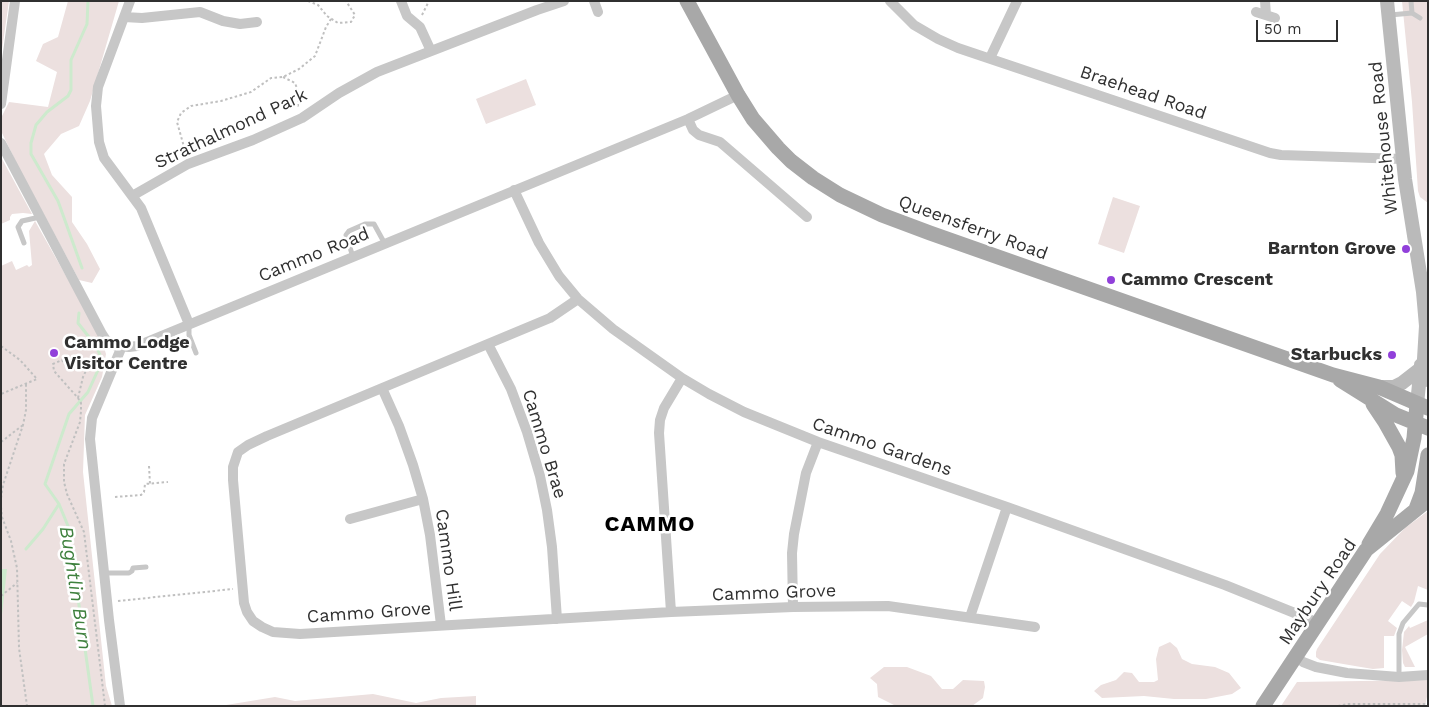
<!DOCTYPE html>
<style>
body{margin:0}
#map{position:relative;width:1429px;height:707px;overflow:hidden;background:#fff;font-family:"Work Sans",sans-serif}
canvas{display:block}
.frame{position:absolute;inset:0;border:2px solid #303030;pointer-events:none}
.scale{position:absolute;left:1256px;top:20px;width:82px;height:22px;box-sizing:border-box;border:2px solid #303030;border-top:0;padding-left:6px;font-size:15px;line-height:18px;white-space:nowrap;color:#303030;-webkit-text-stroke:4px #fff;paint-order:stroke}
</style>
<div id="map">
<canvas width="1429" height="707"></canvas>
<div class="frame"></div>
<div class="scale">50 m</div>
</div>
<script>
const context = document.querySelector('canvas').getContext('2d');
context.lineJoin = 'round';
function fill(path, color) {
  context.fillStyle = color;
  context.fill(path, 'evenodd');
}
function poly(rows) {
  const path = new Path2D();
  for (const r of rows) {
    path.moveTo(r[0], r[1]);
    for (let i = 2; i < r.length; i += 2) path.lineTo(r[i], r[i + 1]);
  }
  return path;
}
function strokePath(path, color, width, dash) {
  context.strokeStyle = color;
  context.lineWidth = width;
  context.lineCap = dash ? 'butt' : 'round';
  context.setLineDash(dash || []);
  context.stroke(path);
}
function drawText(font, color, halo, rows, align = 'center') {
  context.font = font + ' "Work Sans",sans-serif';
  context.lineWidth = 5;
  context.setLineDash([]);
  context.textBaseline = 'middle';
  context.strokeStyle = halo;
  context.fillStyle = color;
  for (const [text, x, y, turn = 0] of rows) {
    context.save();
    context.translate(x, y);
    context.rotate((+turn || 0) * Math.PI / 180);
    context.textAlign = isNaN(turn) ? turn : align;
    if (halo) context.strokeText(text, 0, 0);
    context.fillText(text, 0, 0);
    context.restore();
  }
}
const green = poly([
 [1,1,9,1,1,56],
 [68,1,119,1,90,101,79,126,61,134,44,154,52,175,72,197,72,222,87,244,100,269,92,283,79,280,19,168,2,133,2,116,9,102,48,107,57,72,36,61,43,44,58,37],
 [1402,1,1428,1,1428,203,1420,197,1418,191,1412,102],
 [526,79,536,105,486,124,476,99],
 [1,157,32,214,23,213,12,214,10,217,10,220,1,224],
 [1113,197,1140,206,1124,253,1098,244],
 [35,221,101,338,106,354,102,377,85,415,83,472,106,686,112,706,1,706,1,266,12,261,16,270,27,265,29,267,32,265,29,231],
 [1428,511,1428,590,1418,586,1414,602,1411,607,1402,601,1388,621,1397,628,1394,636,1384,636,1384,668,1373,669,1355,666,1320,660,1316,657,1316,652,1317,649,1380,554,1405,528],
 [1428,620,1428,634,1405,647,1415,667,1405,667,1403,663,1402,650,1404,632,1409,626,1410,628],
 [1170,642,1177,648,1182,659,1192,664,1215,667,1229,673,1241,688,1232,694,1206,699,1174,699,1144,696,1102,698,1094,691,1101,685,1116,680,1124,672,1132,673,1139,682,1154,682,1158,680,1156,659,1159,647],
 [884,667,907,667,931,676,942,689,953,689,963,680,984,681,985,687,983,698,972,706,896,706,878,697,877,684,870,678],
 [1428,680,1428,692,1425,706,1281,706,1297,682],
 [373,694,416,703,441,698,476,696,476,706,220,706,275,697,295,701]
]);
const water = poly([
 [1,569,7,569,1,624]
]);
const stream = poly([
 [82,268,58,201,31,154,31,143,36,125,47,112,68,96,71,90,71,60,87,24,88,1],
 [79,313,78,323,96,346,100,355,98,370,88,392,69,414,45,484,59,504,68,526,93,706],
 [26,549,43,529,59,504]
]);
const path = poly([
 [308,1,318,5,327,16,338,23,351,22,355,15,346,1],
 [422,15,429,1],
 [283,77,295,83,298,91,298,108],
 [186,154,177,122,181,113,191,106,221,101,251,92,271,78,283,77,299,69,315,56,326,27,331,19],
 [1,346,20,360,37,379,1,394],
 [66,366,62,360,53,364,54,371,78,398,81,403,81,411,80,422,64,464,64,482,67,494,84,532,105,706],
 [78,398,83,377,90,362],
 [1,442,23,425],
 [149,466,150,484],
 [115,497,141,495,144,492,145,484,168,482],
 [1,498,3,485,23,425,26,410,26,384],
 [1,507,2,517,11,541,17,568,19,648,27,706],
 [1,596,17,583],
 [118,601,233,589],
 [1338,706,1347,704,1428,704]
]);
const lane = poly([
 [1411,1,1412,13,1420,18],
 [1390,15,1412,13],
 [24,243,18,227,22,221,40,217],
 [353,257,346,235,349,231,365,224,374,224,385,244],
 [189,325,189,335,196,353],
 [105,573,129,573,132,571,133,568,146,567],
 [1399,677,1399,634,1403,623,1419,604,1428,605]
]);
const street = poly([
 [130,1,98,87,96,106,99,142,104,158,141,208,189,324],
 [401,1,407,16,420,27,431,51],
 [594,1,598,12],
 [890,1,914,25,938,39,958,48,1270,153,1281,155,1403,159],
 [1265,1,1266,15],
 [1256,12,1275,18],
 [124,17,142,18,200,12,223,21,240,24,257,22],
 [990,58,1017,1],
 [1,104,15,1],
 [688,119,693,130,699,135,720,142,807,217],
 [1,143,102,334,106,340,116,346,129,347,137,346,688,119,738,95],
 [514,190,539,243,559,276,578,299,613,329,682,378,709,394,744,412,818,442,1007,507,1225,585,1307,618,1318,624],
 [132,196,188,164,253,140,302,118,339,93,377,72,537,10,564,1],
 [578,299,550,318,267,436,248,445,238,452,233,467,233,480,244,603,247,612,253,621,262,627,273,632,300,634,671,612,793,607,888,606,1035,627],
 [488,344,511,389,527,432,540,476,547,510,552,547,557,619],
 [382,388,399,426,413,465,423,499,430,535,441,625],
 [350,519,423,499],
 [793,607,792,553,794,534,806,473,818,442],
 [671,612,659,433,660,420,664,408,682,378],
 [970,617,1007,507],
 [1297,657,1303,662,1316,667,1347,673,1399,677,1428,675],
 [120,706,109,620,90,439,92,418,122,346]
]);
const secondary = poly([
 [1387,1,1405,179,1423,292,1426,326,1424,359,1428,380],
 [1379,387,1394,387,1402,383,1420,369],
 [1417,404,1421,365]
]);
const primary = poly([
 [687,1,738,95,753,119,778,148,791,161,813,178,840,195,882,215,930,233,1333,375,1379,387,1428,408],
 [1340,380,1396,415,1428,428],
 [1373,404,1385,422,1399,447,1402,455,1403,473],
 [1416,509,1422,493,1428,455],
 [1369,544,1387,514,1407,471,1414,438,1417,404],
 [1263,706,1366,550,1428,500]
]);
const markers = [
 [1406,249,5,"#9140da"],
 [1111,280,5,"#9140da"],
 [54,353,5,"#9140da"],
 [1392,355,5,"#9140da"]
];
const streetNames = [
 ["Braehead Road",1143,93,19],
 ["Strathalmond Park",231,129,-25],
 ["Whitehouse Road",1384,138,-96],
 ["Queensferry Road",973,228,20],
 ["Cammo Road",314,255,-22],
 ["Cammo Brae",544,444,73],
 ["Cammo Gardens",882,447,19],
 ["Cammo Hill",448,560,82],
 ["Maybury Road",1318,592,-56],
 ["Cammo Grove",774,593,-2],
 ["Cammo Grove",369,613,-4]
];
const poiNames = [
 ["Barnton Grove",1396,249],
 ["Cammo Crescent",1121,280,"left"],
 ["Cammo Lodge",64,343,"left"],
 ["Visitor Centre",64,364,"left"],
 ["Starbucks",1382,355]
];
const waterNames = [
 ["Bughtlin Burn",75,588,81]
];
const districtNames = [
 ["CAMMO",650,525]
];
fill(green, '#ece0df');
fill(water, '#cdeacd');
strokePath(stream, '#cdeacd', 3);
strokePath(path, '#c0c0c0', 2, [2.5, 2.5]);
strokePath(lane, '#c7c7c7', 5);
strokePath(street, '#c7c7c7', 10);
strokePath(secondary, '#bababa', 14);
strokePath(primary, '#a8a8a8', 15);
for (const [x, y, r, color] of markers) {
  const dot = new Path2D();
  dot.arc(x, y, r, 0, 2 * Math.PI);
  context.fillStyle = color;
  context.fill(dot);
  strokePath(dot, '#fff', 2);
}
drawText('18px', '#303030', '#fff', streetNames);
drawText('bold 18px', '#303030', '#fff', poiNames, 'right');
drawText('italic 19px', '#3f813e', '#fff', waterNames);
context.letterSpacing = '1px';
drawText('bold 22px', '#000', '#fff', districtNames);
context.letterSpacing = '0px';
</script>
